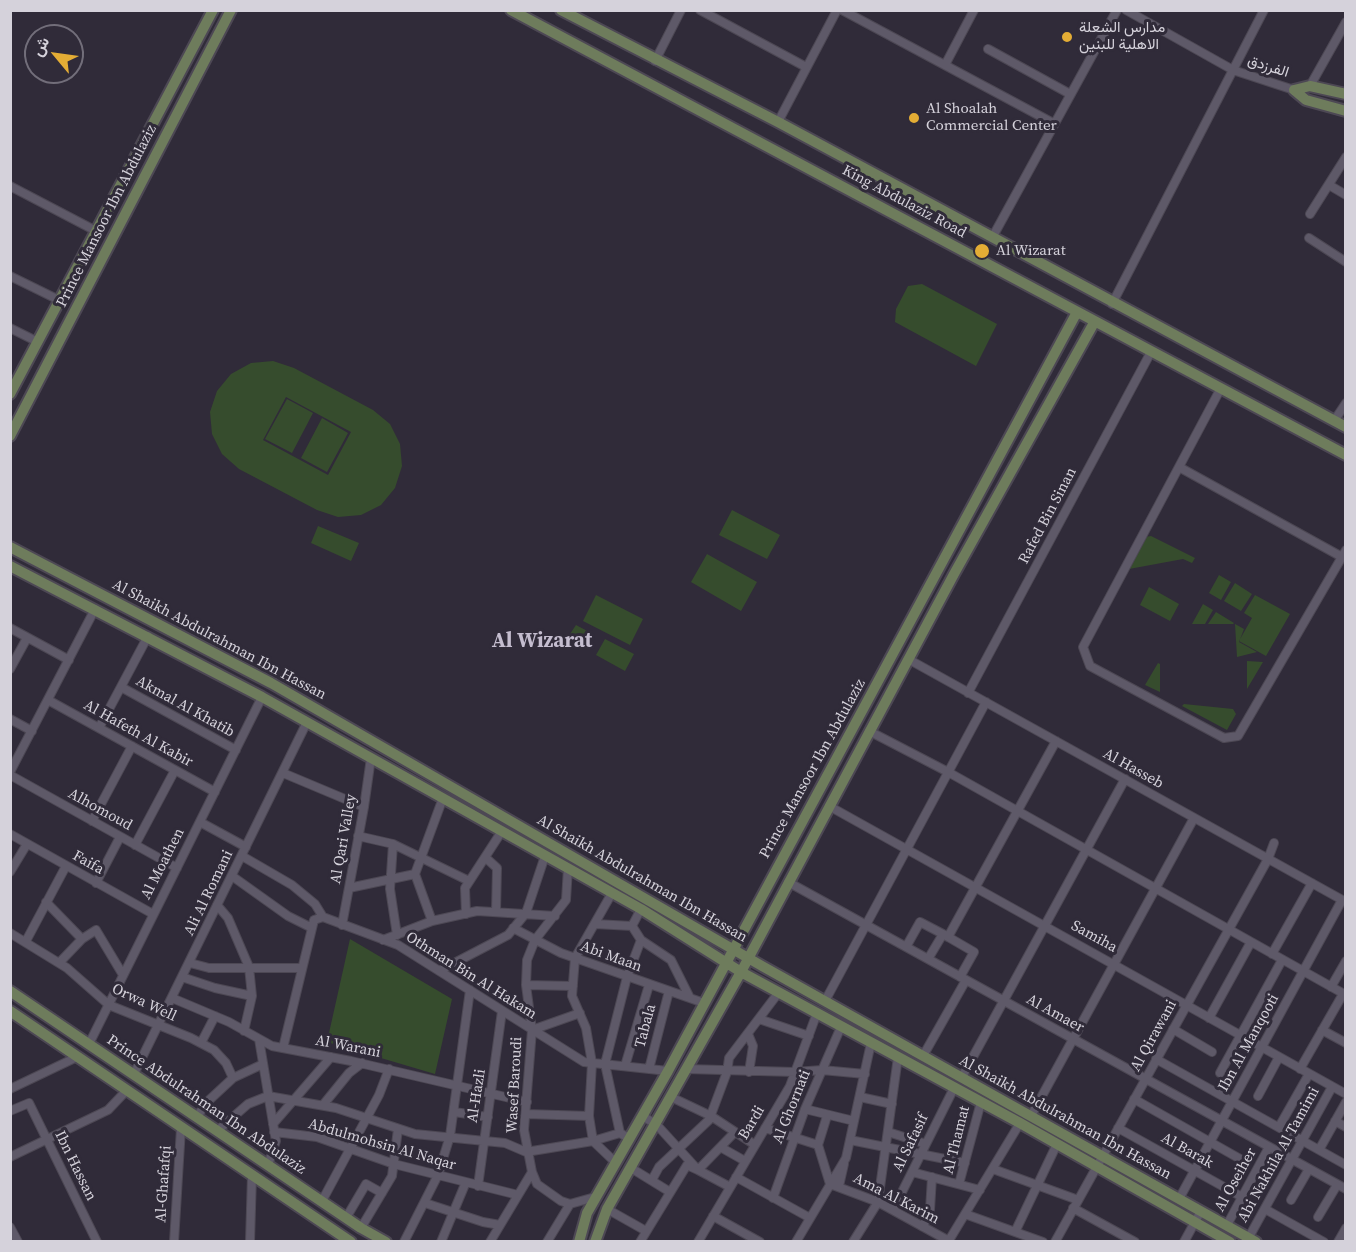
<!DOCTYPE html>
<meta charset="utf-8">
<style>
body{margin:0}
#map{position:relative;width:1356px;height:1252px;overflow:hidden;background:#302b39;font-family:"Source Serif 4",Vazirmatn,serif}
canvas{display:block}
.frame{position:absolute;inset:0;border:12px solid #d5d2db;pointer-events:none}
.north{position:absolute;left:24px;top:24px;width:60px;height:60px;box-sizing:border-box;background:#302b39;border:2px solid #726e7a;border-radius:50%;rotate:299deg;font-size:16px;font-weight:700;line-height:24px;text-align:center;color:#d5d2db}
.north::after{content:'';display:block;margin:auto;width:21px;height:27px;background:#e4ad35;clip-path:polygon(50% 0,100% 100%,50% 72%,0 100%)}
</style>
<div id="map">
<canvas width="1356" height="1252"></canvas>
<div class="frame"></div>
<div class="north">ش</div>
</div>
<script>
const context = document.querySelector('canvas').getContext('2d');
context.lineJoin = 'round';
function fill(path, color) {
  context.fillStyle = color;
  context.fill(path, 'evenodd');
}
function poly(rows) {
  const path = new Path2D();
  for (const r of rows) {
    path.moveTo(r[0], r[1]);
    for (let i = 2; i < r.length; i += 2) path.lineTo(r[i], r[i + 1]);
  }
  return path;
}
function strokePath(path, color, width, dash) {
  context.strokeStyle = color;
  context.lineWidth = width;
  context.lineCap = dash ? 'butt' : 'round';
  context.setLineDash(dash || []);
  context.stroke(path);
}
function drawText(font, color, halo, rows, align = 'center') {
  context.font = font + ' "Source Serif 4",Vazirmatn,serif';
  context.lineWidth = 6;
  context.setLineDash([]);
  context.textBaseline = 'middle';
  context.strokeStyle = halo;
  context.fillStyle = color;
  for (const [text, x, y, turn = 0] of rows) {
    context.save();
    context.translate(x, y);
    context.rotate((+turn || 0) * Math.PI / 180);
    context.textAlign = isNaN(turn) ? turn : align;
    if (halo) context.strokeText(text, 0, 0);
    context.fillText(text, 0, 0);
    context.restore();
  }
}
const green = poly([
 [922,284,997,324,976,366,895,322,896,309,908,286],
 [273,361,294,368,373,410,390,424,400,444,402,466,395,488,381,505,361,515,338,517,317,510,239,469,222,454,212,434,210,412,217,391,231,374,251,363],
 [286,397,351,432,328,475,263,440],
 [287,399,313,413,292,453,265,439],
 [322,418,348,433,327,472,301,458],
 [732,510,780,535,767,559,719,535],
 [318,526,359,543,351,561,311,543],
 [1151,536,1195,558,1192,563,1183,559,1129,569,1145,537],
 [707,554,757,582,741,611,691,582],
 [1219,575,1231,582,1221,600,1209,593],
 [1235,583,1252,594,1241,611,1224,601],
 [1149,587,1179,604,1170,621,1140,605],
 [596,595,643,619,630,645,583,621],
 [1255,595,1290,614,1266,656,1239,641,1252,618,1244,613],
 [1203,604,1213,610,1205,624,1192,624],
 [1216,612,1234,623,1233,624,1208,624],
 [1235,624,1244,629,1239,642,1257,652,1237,657],
 [576,625,593,634,586,647,568,637],
 [605,639,634,654,625,671,596,655],
 [1247,661,1263,662,1247,689],
 [1158,663,1160,664,1160,692,1145,685],
 [1184,704,1233,709,1236,714,1227,730,1182,706],
 [350,939,452,999,435,1074,327,1042]
]);
const street = poly([
 [700,10,806,67],
 [842,10,1053,123],
 [1126,10,1233,70,1294,90],
 [988,49,1070,94],
 [655,61,681,10],
 [945,65,974,10],
 [1310,86,1346,22],
 [778,122,837,10],
 [1329,185,1346,195],
 [10,186,98,232],
 [1310,214,1346,157],
 [992,238,1117,10],
 [1309,238,1346,262],
 [10,276,61,301],
 [1112,304,1264,10],
 [10,328,38,342],
 [1221,388,1083,647,1090,666,1224,738,1238,736,1346,550],
 [1334,421,1346,403],
 [1179,467,1342,557],
 [10,628,69,660],
 [908,659,1346,902],
 [10,669,27,638],
 [121,687,236,750],
 [968,693,1151,352],
 [48,700,215,792],
 [10,719,32,731],
 [99,728,148,636],
 [869,731,948,772,1346,995],
 [10,772,95,609],
 [283,773,364,807],
 [10,775,177,868],
 [829,806,1346,1094],
 [92,821,132,746],
 [200,822,246,847],
 [10,834,153,914],
 [358,836,393,844,469,881],
 [393,844,390,889,397,935],
 [135,845,175,770],
 [242,856,292,885,315,904,323,917,398,945,584,1062,668,1071],
 [486,858,497,868,496,912],
 [10,872,27,844],
 [232,876,288,916,312,928],
 [788,882,1346,1189],
 [96,883,120,837],
 [349,888,415,874],
 [612,893,575,958,572,996,586,1028,592,1063,589,1116,593,1141,620,1133,630,1139],
 [46,902,82,939,96,930,123,975],
 [217,905,228,918,249,967,252,996,244,1031],
 [466,914,465,888,502,831],
 [432,921,415,874,443,798],
 [595,924,632,926,641,940,627,977,605,1064,620,1133],
 [342,925,364,807,371,758],
 [632,926,641,909],
 [513,928,561,953,704,1003],
 [10,933,67,968,109,1005,191,1038,214,1050,226,1063,233,1078],
 [948,937,1056,741],
 [383,940,432,921,477,911,555,916],
 [641,940,671,960,690,998],
 [26,941,66,866],
 [906,947,920,922,943,934,974,952,960,977],
 [1272,954,1312,883],
 [928,959,943,934],
 [59,963,82,939],
 [190,963,209,968,301,968],
 [439,971,508,935,526,913,545,856],
 [182,977,215,988,252,996],
 [526,985,573,986],
 [1331,987,1346,961],
 [172,998,229,1022,272,1046,351,1061,527,1102],
 [825,1001,986,702],
 [1209,1018,1251,942],
 [759,1019,809,1036],
 [1173,1029,1212,1052],
 [532,1030,580,1013],
 [1322,1030,1346,1043],
 [748,1034,753,1046,749,1072],
 [259,1039,276,1141,268,1165],
 [201,1043,215,1016],
 [89,1044,262,697],
 [283,1048,314,920,323,917],
 [923,1056,966,980],
 [1156,1059,1346,1165],
 [625,1066,649,985],
 [649,1069,669,991],
 [686,1069,795,1072,822,1070,865,1074],
 [1300,1069,1343,994],
 [1220,1073,1282,960],
 [134,1074,307,722],
 [962,1077,1125,779],
 [10,1089,77,1057],
 [1258,1096,1279,1057],
 [671,1097,711,1116,755,1145],
 [860,1097,892,1104],
 [1134,1099,1242,1160],
 [323,1105,349,1073,362,1063],
 [805,1109,854,1121],
 [10,1111,29,1103,97,1242],
 [454,1112,488,1117],
 [526,1114,589,1116],
 [642,1116,656,1124,698,1170,730,1187],
 [827,1116,818,1145,830,1184,878,1202,949,1241],
 [1031,1116,1194,818],
 [197,1117,206,1103,233,1078,263,1064],
 [1335,1121,1346,1127],
 [273,1124,331,1057],
 [1279,1127,1309,1074],
 [765,1128,818,1145],
 [1118,1128,1242,1197],
 [217,1131,248,1104,268,1096,336,1108,415,1134,505,1143,526,1152,593,1141,616,1163],
 [274,1132,317,1137,394,1164,518,1195],
 [888,1132,926,1144],
 [850,1140,965,1163],
 [722,1148,745,1161],
 [1319,1150,1346,1102],
 [10,1157,108,1110,126,1091],
 [631,1168,670,1192],
 [993,1169,1078,1200],
 [532,1172,537,1184,561,1201,570,1204,595,1197],
 [912,1172,980,1190],
 [736,1177,810,1218],
 [652,1180,659,1167,709,1120,727,1072,729,1058,779,992],
 [959,1184,981,1102],
 [478,1186,502,1011],
 [839,1186,844,1164],
 [773,1198,805,1109,841,1027],
 [1179,1199,1342,900],
 [1291,1200,1309,1169],
 [322,1201,379,1095,389,1069],
 [425,1203,483,1222,500,1225],
 [1073,1208,1135,1242],
 [607,1209,646,1231],
 [1265,1209,1324,1242],
 [893,1210,954,1088],
 [965,1214,1043,1242],
 [713,1216,760,1242],
 [1318,1217,1337,1185],
 [346,1218,366,1184,382,1193],
 [1227,1225,1269,1147],
 [10,1227,18,1242],
 [923,1227,930,1210,932,1177],
 [361,1228,392,1176,398,1129],
 [1015,1232,1057,1144],
 [1249,1237,1332,1087],
 [174,1242,181,1128],
 [250,1242,252,1175],
 [404,1242,438,1175,450,1136,470,990],
 [441,1242,466,1182],
 [490,1242,532,1172,524,1130,532,1030,526,985,527,960,535,940,566,900,568,868],
 [547,1242,570,1204],
 [640,1242,687,1165,698,1170,734,1133],
 [698,1242,790,1086,817,1013],
 [796,1242,846,1158,871,1043],
 [853,1242,878,1202,898,1057],
 [948,1242,1020,1123],
 [1055,1242,1268,859,1274,843],
 [1184,1242,1201,1211],
 [1338,1242,1346,1228]
]);
const secondary = poly([
 [511,10,1346,455],
 [561,10,778,122,1346,427],
 [1294,90,1306,100,1346,111],
 [1294,90,1310,86,1346,94],
 [10,394,213,10],
 [10,436,231,10],
 [10,547,271,683,762,966,1256,1242],
 [10,566,262,697,641,909,741,972,1020,1123,1230,1242],
 [10,991,361,1228,386,1242],
 [10,1011,351,1242],
 [579,1242,587,1213,668,1071,1077,312],
 [595,1242,607,1209,741,972,954,574,1095,321]
]);
const markers = [
 [1067,37,6,"#e4ad35"],
 [914,118,6,"#e4ad35"],
 [982,251,8,"#e4ad35"]
];
const poiNames = [
 ["مدارس الشعلة",1079,28],
 ["الاهلية للبنين",1079,45],
 ["Al Shoalah",926,109],
 ["Commercial Center",926,126],
 ["Al Wizarat",996,251]
];
const streetNames = [
 ["الفرزدق",1268,67,18],
 ["King Abdulaziz Road",904,202,28],
 ["Prince Mansoor Ibn Abdulaziz",107,216,-63],
 ["Rafed Bin Sinan",1048,516,-62],
 ["Al Shaikh Abdulrahman Ibn Hassan",219,640,28],
 ["Akmal Al Khatib",185,707,29],
 ["Al Hafeth Al Kabir",138,734,29],
 ["Prince Mansoor Ibn Abdulaziz",813,769,-61],
 ["Al Hasseb",1133,769,29],
 ["Alhomoud",100,810,29],
 ["Al Qari Valley",344,839,-80],
 ["Faifa",88,863,29],
 ["Al Moathen",163,864,-63],
 ["Al Shaikh Abdulrahman Ibn Hassan",642,879,30],
 ["Ali Al Romani",209,893,-64],
 ["Samiha",1094,937,29],
 ["Abi Maan",611,957,20],
 ["Othman Bin Al Hakam",471,976,32],
 ["Orwa Well",144,1003,25],
 ["Al Amaer",1055,1014,29],
 ["Tabala",646,1026,-75],
 ["Al Qirawani",1154,1036,-61],
 ["Ibn Al Manqooti",1249,1043,-61],
 ["Al Warani",348,1047,11],
 ["Wasef Baroudi",515,1085,-87],
 ["Al-Hazli",477,1096,-81],
 ["Prince Abdulrahman Ibn Abdulaziz",206,1105,34],
 ["Al Ghornati",792,1107,-68],
 ["Al Shaikh Abdulrahman Ibn Hassan",1065,1118,29],
 ["Bardi",752,1123,-59],
 ["Al Thamat",957,1140,-76],
 ["Al Safasif",911,1143,-64],
 ["Abdulmohsin Al Naqar",382,1145,16],
 ["Al Barak",1187,1151,29],
 ["Abi Nakhila Al Tamimi",1279,1155,-61],
 ["Ibn Hassan",75,1166,64],
 ["Al Oseiher",1236,1180,-61],
 ["Al-Ghafafqi",164,1184,-86],
 ["Ama Al Karim",896,1199,27]
];
const districtNames = [
 ["Al Wizarat",542,642]
];
fill(green, '#364c2d');
strokePath(street, '#4d4854', 10);
strokePath(secondary, '#4d4854', 14);
strokePath(street, '#5e5968', 8);
strokePath(secondary, '#6e7c5c', 10);
for (const [x, y, r, color] of markers) {
  const dot = new Path2D();
  dot.arc(x, y, r, 0, 2 * Math.PI);
  context.fillStyle = color;
  context.fill(dot);
  strokePath(dot, '#302b39', 2);
}
drawText('15px', '#d5d2db', '#302b39', poiNames, 'left');
drawText('15px', '#d5d2db', '#302b39', streetNames);
drawText('bold 21px', '#c4bdcf', '#302b39', districtNames);
</script>
